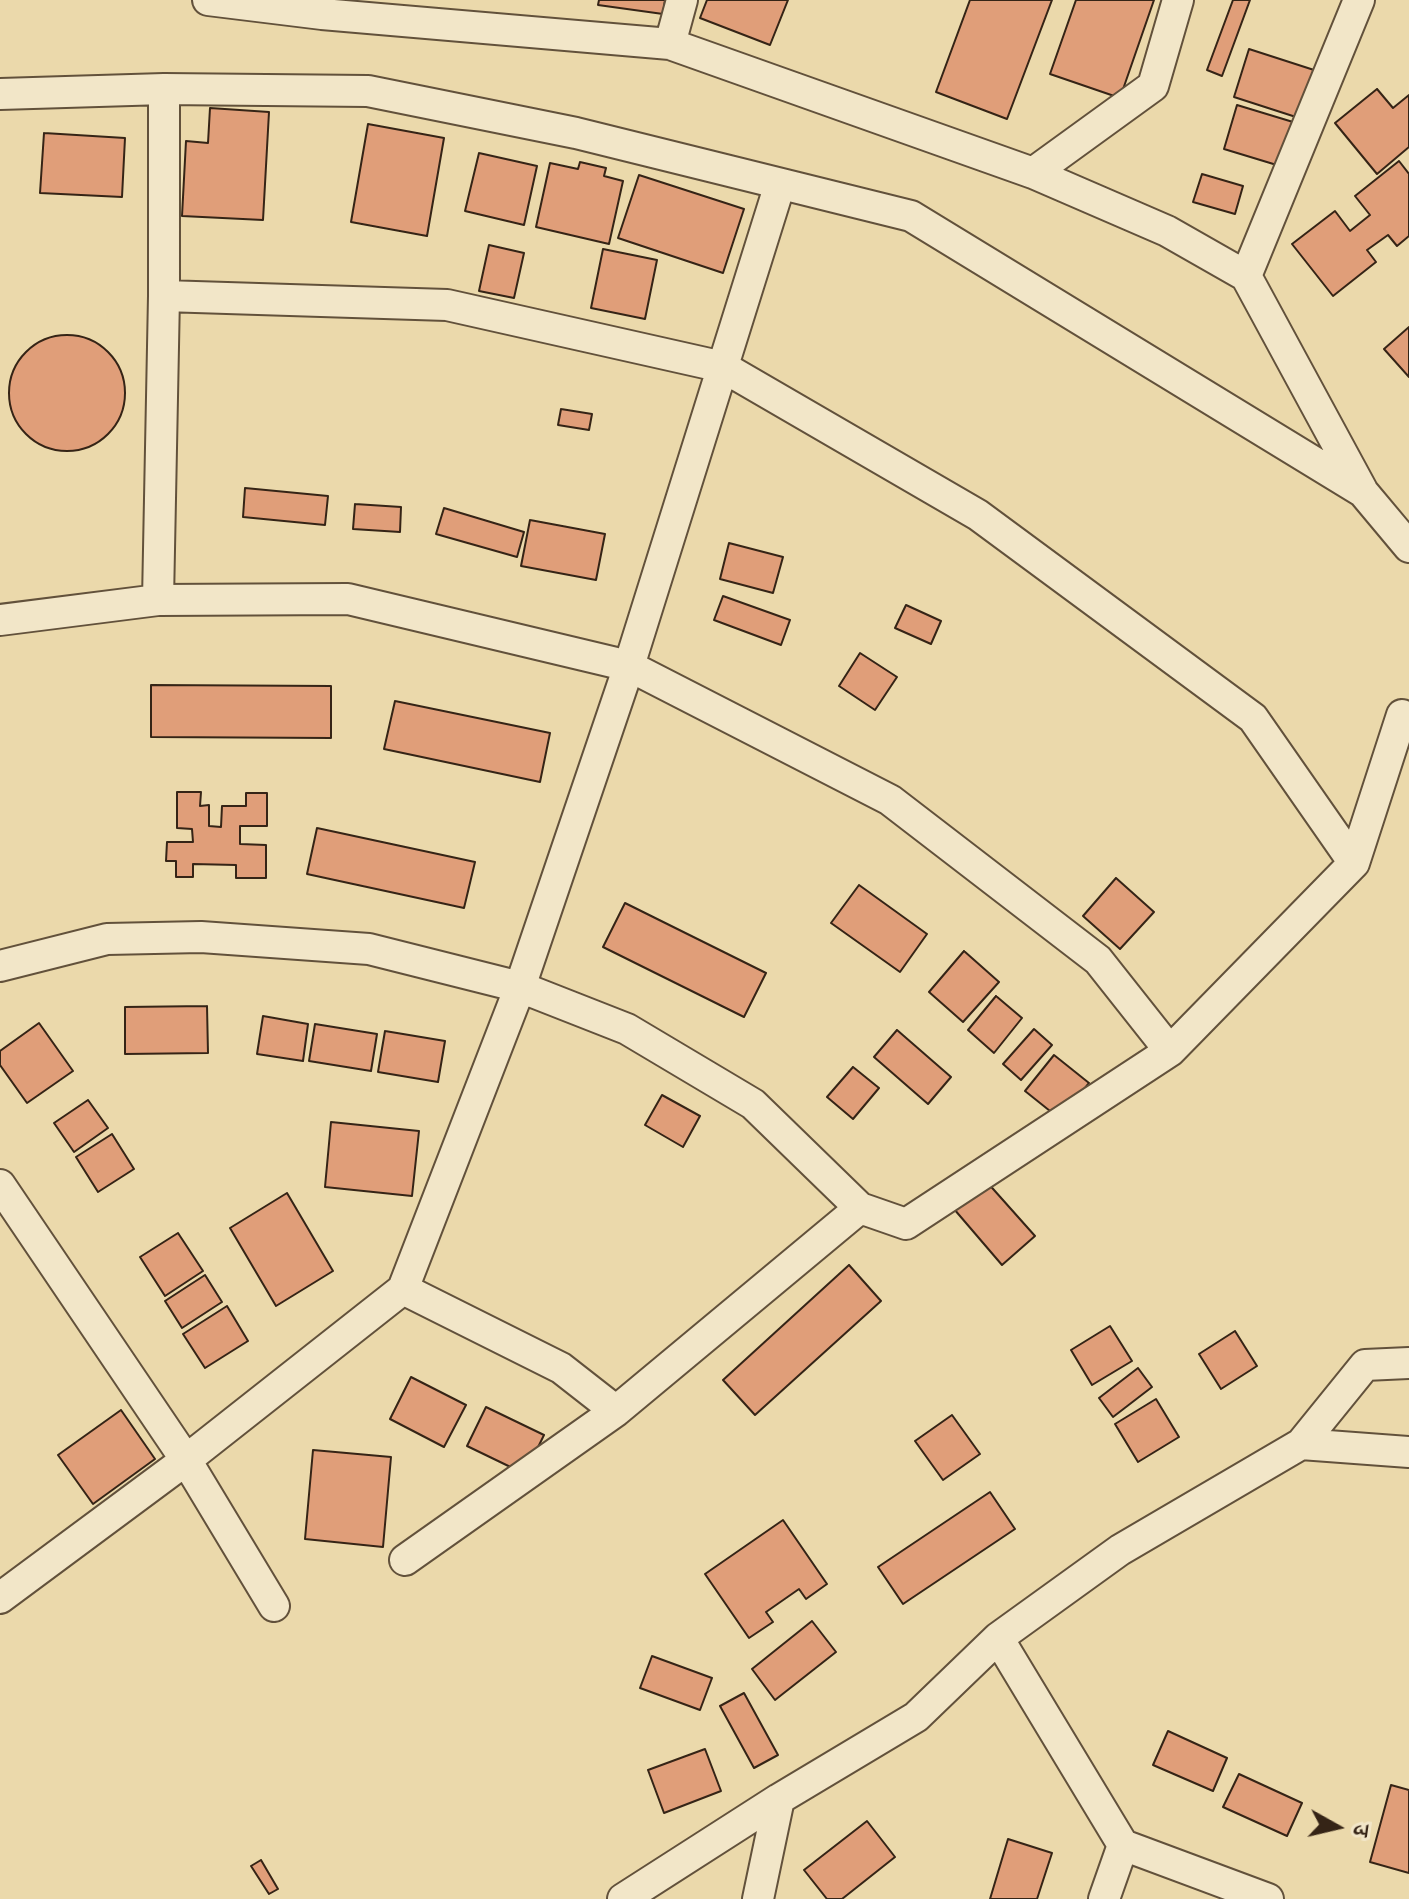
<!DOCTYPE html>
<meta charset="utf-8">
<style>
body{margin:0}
#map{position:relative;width:1409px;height:1899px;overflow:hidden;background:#ebd9ab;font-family:"Libre Caslon Text","Noto Serif Devanagari",serif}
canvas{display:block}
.north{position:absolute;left:1297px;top:1787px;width:80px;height:80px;-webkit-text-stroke:6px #f2e6c8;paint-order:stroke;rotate:98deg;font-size:22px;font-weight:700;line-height:32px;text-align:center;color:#352416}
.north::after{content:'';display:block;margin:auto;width:28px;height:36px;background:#352416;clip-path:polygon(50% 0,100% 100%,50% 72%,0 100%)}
</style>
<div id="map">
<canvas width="1409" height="1899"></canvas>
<div class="north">उ</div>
</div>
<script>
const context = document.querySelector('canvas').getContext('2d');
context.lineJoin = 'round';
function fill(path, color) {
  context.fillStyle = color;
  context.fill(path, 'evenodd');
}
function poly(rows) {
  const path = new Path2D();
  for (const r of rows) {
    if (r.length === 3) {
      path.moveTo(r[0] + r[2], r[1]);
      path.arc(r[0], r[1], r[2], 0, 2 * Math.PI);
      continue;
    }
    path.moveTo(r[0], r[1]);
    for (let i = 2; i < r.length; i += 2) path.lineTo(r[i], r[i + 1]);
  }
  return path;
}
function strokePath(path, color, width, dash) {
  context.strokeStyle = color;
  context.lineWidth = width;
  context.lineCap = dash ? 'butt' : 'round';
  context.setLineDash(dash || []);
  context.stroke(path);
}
const building = poly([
 [599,0,665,0,663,14,598,5,599,0],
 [707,0,788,0,770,45,700,18,707,0],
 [970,0,1052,0,1007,119,936,92,970,0],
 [1076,0,1154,0,1120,98,1050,74,1076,0],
 [1233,0,1250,0,1222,76,1207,70,1233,0],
 [1249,49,1314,70,1299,118,1234,97,1249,49],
 [1377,89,1393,108,1409,95,1409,147,1377,174,1335,123,1377,89],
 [1237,105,1293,122,1280,166,1224,149,1237,105],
 [210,108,269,112,263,220,182,216,186,141,208,143,210,108],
 [368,124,444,138,427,236,351,222,368,124],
 [44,133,125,138,122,197,40,193,44,133],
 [479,153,537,166,524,225,465,211,479,153],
 [1399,161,1409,174,1409,236,1397,246,1388,235,1367,250,1376,262,1333,296,1292,244,1335,211,1350,231,1370,215,1355,196,1399,161],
 [580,162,606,168,604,176,623,181,609,244,536,227,550,163,578,169,580,162],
 [1202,174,1243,186,1235,214,1193,202,1202,174],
 [639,175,744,209,723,273,618,238,639,175],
 [489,245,524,253,514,298,479,291,489,245],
 [603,249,657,260,645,319,591,308,603,249],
 [1409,327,1409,377,1384,349,1409,327],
 [67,393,58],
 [561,409,592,414,589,430,558,425,561,409],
 [245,488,328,496,325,525,243,517,245,488],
 [355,504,401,507,400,532,353,529,355,504],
 [444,508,524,532,517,557,436,534,444,508],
 [530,520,605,534,596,580,521,566,530,520],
 [729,543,783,557,773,593,720,579,729,543],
 [723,596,790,620,781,645,714,620,723,596],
 [906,605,941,621,931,644,895,628,906,605],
 [860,653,897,677,875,710,839,686,860,653],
 [151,685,331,686,331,738,151,737,151,685],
 [395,701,550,733,540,782,384,749,395,701],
 [177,792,201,792,200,806,209,805,209,826,221,827,222,806,246,806,246,793,267,793,267,826,240,826,240,844,266,845,266,878,236,878,236,865,193,864,193,877,176,877,176,861,166,861,167,842,193,842,192,829,177,828,177,792],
 [317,828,475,862,464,908,307,874,317,828],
 [1116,878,1154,912,1120,949,1083,916,1116,878],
 [859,885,927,934,900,972,831,923,859,885],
 [625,903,766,973,744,1017,603,947,625,903],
 [964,951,999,982,963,1022,929,992,964,951],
 [996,996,1022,1018,994,1053,968,1030,996,996],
 [207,1006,208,1053,125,1054,125,1007,207,1006],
 [263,1016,308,1024,303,1061,257,1054,263,1016],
 [39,1023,73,1071,27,1103,0,1065,0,1051,39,1023],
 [315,1024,377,1034,371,1071,309,1061,315,1024],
 [1034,1029,1052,1045,1021,1080,1003,1064,1034,1029],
 [897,1030,951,1077,928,1104,874,1057,897,1030],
 [385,1031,445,1041,438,1082,378,1072,385,1031],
 [1054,1055,1089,1083,1060,1119,1025,1091,1054,1055],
 [853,1067,879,1088,853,1119,827,1097,853,1067],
 [662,1095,700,1116,683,1147,645,1125,662,1095],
 [88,1100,108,1128,74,1152,54,1123,88,1100],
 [331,1122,419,1131,412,1196,325,1187,331,1122],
 [112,1134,134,1169,98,1192,76,1157,112,1134],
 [986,1181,1035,1236,1002,1265,954,1209,986,1181],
 [287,1193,333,1271,276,1306,230,1228,287,1193],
 [178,1233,203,1271,165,1296,140,1257,178,1233],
 [849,1265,881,1301,755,1415,723,1380,849,1265],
 [205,1275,222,1302,182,1328,165,1301,205,1275],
 [227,1306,248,1341,205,1368,183,1334,227,1306],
 [1110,1326,1132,1361,1092,1385,1071,1350,1110,1326],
 [1235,1331,1257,1366,1221,1389,1199,1354,1235,1331],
 [1138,1368,1152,1387,1113,1417,1099,1398,1138,1368],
 [411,1377,466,1405,444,1447,390,1419,411,1377],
 [1156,1399,1179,1437,1138,1462,1115,1424,1156,1399],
 [486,1407,544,1435,525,1474,467,1446,486,1407],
 [121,1410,155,1459,93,1504,58,1455,121,1410],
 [952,1415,980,1454,943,1480,915,1441,952,1415],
 [313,1450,391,1457,383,1547,305,1539,313,1450],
 [990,1492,1015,1529,903,1604,878,1567,990,1492],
 [783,1520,827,1584,806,1599,799,1589,766,1612,773,1622,749,1638,705,1574,783,1520],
 [812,1621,836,1652,775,1700,752,1669,812,1621],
 [652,1656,712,1678,700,1710,640,1688,652,1656],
 [744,1693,778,1755,754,1768,720,1706,744,1693],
 [1168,1731,1227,1758,1213,1791,1153,1765,1168,1731],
 [705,1749,721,1791,664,1813,648,1770,705,1749],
 [1239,1774,1302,1803,1287,1836,1223,1807,1239,1774],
 [1391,1785,1409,1790,1409,1873,1370,1862,1391,1785],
 [867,1821,895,1857,842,1899,827,1899,804,1870,867,1821],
 [1008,1839,1052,1853,1037,1899,990,1899,1008,1839],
 [261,1860,278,1889,269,1894,251,1866,261,1860]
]);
const street = poly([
 [208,0,322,14,670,44,1033,173,1167,231,1246,276,1362,490],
 [670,44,682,0],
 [0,94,164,89,368,91,576,133,911,216,1363,492,1409,547],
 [1033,173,1153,86,1178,0],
 [1246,276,1359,0],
 [164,296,447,305,723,367,978,515,1253,718,1354,863],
 [158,600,164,296,164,89],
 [0,620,158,600,348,599,629,666,890,800,1098,960,1170,1051],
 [0,966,107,939,201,937,369,949,520,987,627,1029,753,1104,860,1208,906,1224,1170,1051,1354,863,1402,715],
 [0,1185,186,1460,274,1606],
 [403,1289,561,1368,616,1411],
 [1301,1444,1409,1452],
 [405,1560,616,1411,860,1208],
 [0,1598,186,1460,403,1289,520,987,629,666,780,184],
 [998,1638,1123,1845,1268,1899],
 [623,1899,779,1799,916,1717,998,1638,1120,1550,1301,1444,1365,1365,1409,1363],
 [758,1899,779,1799],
 [1104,1899,1123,1845]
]);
fill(building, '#e09e79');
strokePath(building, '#352416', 2);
strokePath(street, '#62513b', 34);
strokePath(street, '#f2e6c8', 30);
</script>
